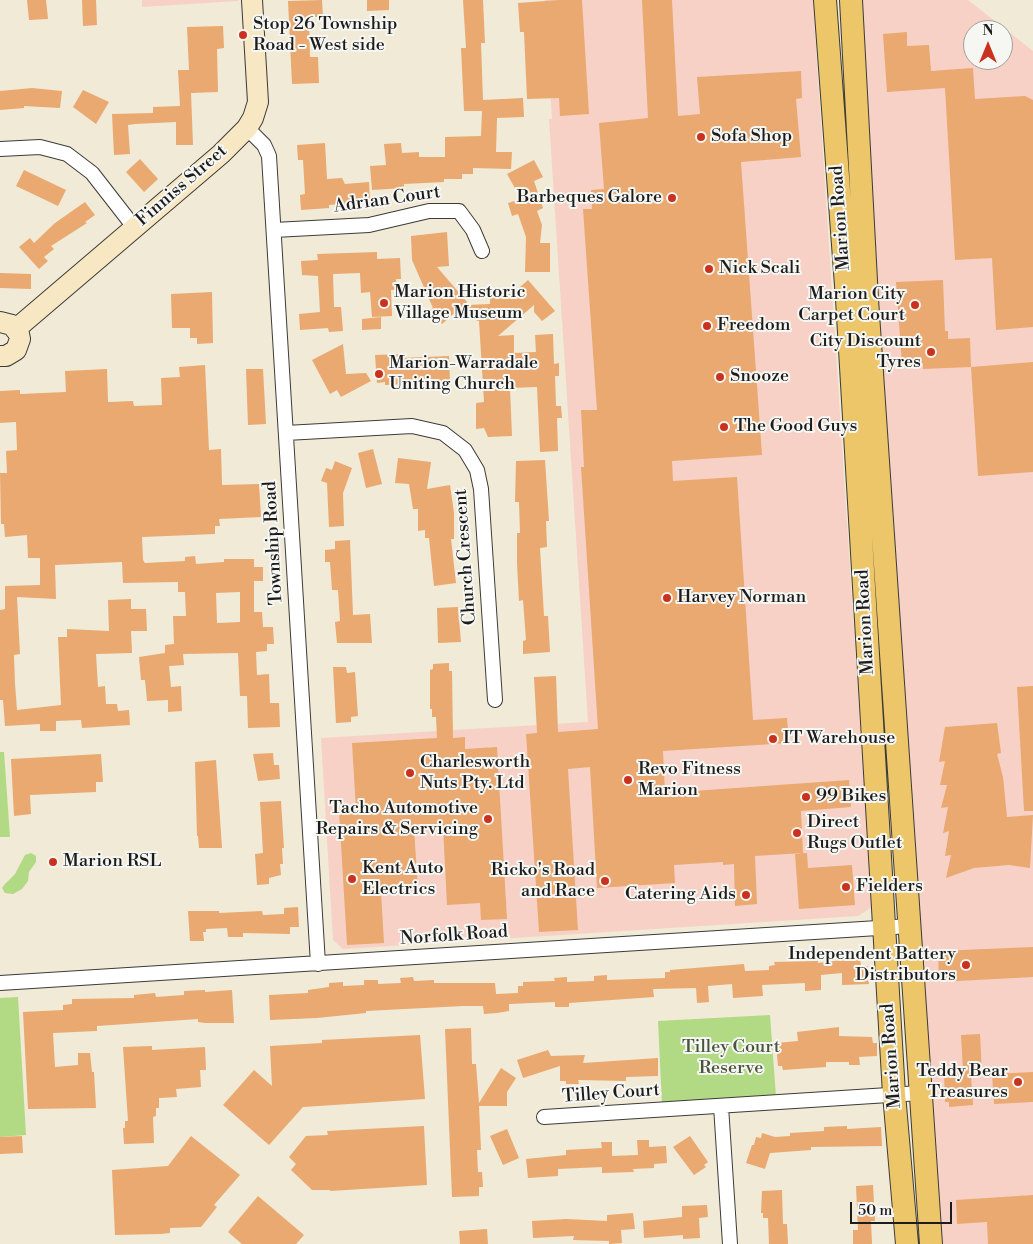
<!DOCTYPE html>
<style>
body{margin:0}
#map{position:relative;width:1033px;height:1244px;overflow:hidden;background:#f0ead6;font-family:"Libre Bodoni",serif}
canvas{display:block}
.north{position:absolute;left:963px;top:20px;width:50px;height:50px;box-sizing:border-box;background:#f6f6f2;border:1px solid #9f9f9c;border-radius:50%;rotate:0deg;font-size:14px;font-weight:700;line-height:20px;text-align:center;color:#1c1c1c}
.north::after{content:'';display:block;margin:auto;width:18px;height:22px;background:#c8321e;clip-path:polygon(50% 0,100% 100%,50% 72%,0 100%)}
.scale{position:absolute;left:850px;top:1202px;width:102px;height:22px;box-sizing:border-box;border:2px solid #1c1c1c;border-top:0;padding-left:6px;font-size:15px;line-height:18px;white-space:nowrap;color:#1c1c1c;-webkit-text-stroke:4px #f6f6f2;paint-order:stroke}
</style>
<div id="map">
<canvas width="1033" height="1244"></canvas>
<div class="north">N</div>
<div class="scale">50 m</div>
</div>
<script>
const context = document.querySelector('canvas').getContext('2d');
context.lineJoin = 'round';
function fill(path, color) {
  context.fillStyle = color;
  context.fill(path, 'evenodd');
}
function poly(rows) {
  const path = new Path2D();
  for (const r of rows) {
    path.moveTo(r[0], r[1]);
    for (let i = 2; i < r.length; i += 2) path.lineTo(r[i], r[i + 1]);
  }
  return path;
}
function strokePath(path, color, width, dash) {
  context.strokeStyle = color;
  context.lineWidth = width;
  context.lineCap = dash ? 'butt' : 'round';
  context.setLineDash(dash || []);
  context.stroke(path);
}
function drawText(font, color, halo, rows, align = 'center') {
  context.font = font + ' "Libre Bodoni",serif';
  context.lineWidth = 4;
  context.setLineDash([]);
  context.textBaseline = 'middle';
  context.strokeStyle = halo;
  context.fillStyle = color;
  for (const [text, x, y, turn = 0] of rows) {
    context.save();
    context.translate(x, y);
    context.rotate((+turn || 0) * Math.PI / 180);
    context.textAlign = isNaN(turn) ? turn : align;
    if (halo) context.strokeText(text, 0, 0);
    context.fillText(text, 0, 0);
    context.restore();
  }
}
const built = poly([
 [142,0,238,0,238,1,142,7],
 [545,0,813,0,872,907,858,916,343,949,333,940,321,738,588,722,549,119,552,119],
 [859,0,968,0,1033,51,1033,1244,942,1244],
 [973,30,1003,30,1003,60,973,60]
]);
const green = poly([
 [0,752,4,752,10,837,0,837],
 [31,853,36,856,36,862,29,872,28,881,22,889,13,894,5,893,2,888,5,884,15,874,25,855],
 [18,997,26,1135,0,1137,0,998],
 [770,1015,776,1097,662,1104,658,1021]
]);
const building = poly([
 [27,0,46,0,48,19,29,20],
 [82,0,96,0,97,25,83,26],
 [322,0,323,17,309,17,310,57,318,57,319,83,292,84,288,1],
 [367,0,389,0,389,10,367,11],
 [463,0,483,0,485,43,481,43,483,100,523,98,524,117,497,118,496,152,512,152,511,169,473,168,473,174,462,174,462,179,444,179,444,182,404,184,404,188,372,190,370,166,386,165,384,144,401,143,402,153,419,152,419,157,445,157,445,137,481,136,482,111,464,111,461,48,466,48],
 [559,0,582,0,589,114,560,116,559,98,527,99,524,32,520,32,518,3],
 [642,0,672,0,678,116,700,114,697,77,801,71,802,98,796,99,801,157,741,162,762,455,672,461,673,481,737,477,753,720,787,718,789,743,663,751,665,793,849,780,851,807,801,811,803,853,807,853,808,868,852,865,855,905,799,909,795,854,803,853,755,856,757,904,735,906,734,864,723,865,723,862,674,865,675,883,597,888,590,767,568,769,578,930,539,932,526,734,537,733,534,677,556,676,558,732,598,729,581,467,584,467,581,410,597,410,583,209,592,209,591,190,604,189,599,123,648,118],
 [223,26,224,48,217,49,218,92,191,93,193,145,176,145,176,122,135,124,128,125,130,154,114,155,112,114,153,113,153,107,180,106,178,70,189,70,187,27],
 [907,32,907,46,929,45,931,71,973,68,975,99,1025,96,1033,100,1033,327,996,330,992,258,955,260,945,88,887,92,883,34],
 [32,88,62,91,60,108,24,106,24,108,0,110,0,91],
 [83,90,109,102,96,124,73,107],
 [325,143,327,179,342,178,345,184,369,182,370,199,360,200,353,203,329,205,329,208,301,210,300,195,305,194,303,160,298,160,297,145],
 [140,159,158,179,144,192,126,172],
 [534,160,543,177,534,181,543,208,537,211,542,225,540,243,550,243,550,272,525,272,526,237,518,214,512,216,508,203,521,199,507,174],
 [24,170,66,190,58,206,16,186],
 [85,202,95,215,85,222,87,223,51,246,54,249,44,257,48,261,39,269,19,247,30,238,34,243,55,223],
 [447,232,449,266,437,267,467,302,442,324,431,310,433,308,412,260,411,236],
 [377,252,377,259,400,258,401,279,396,279,397,290,391,290,392,316,372,317,370,292,361,293,360,273,333,274,334,307,341,307,343,331,329,332,328,328,300,330,299,314,320,312,318,276,302,275,301,261,318,260,317,254],
 [0,273,31,274,31,289,0,288],
 [528,280,555,311,542,321,534,312,534,305,498,336,514,335,514,353,536,352,535,335,553,334,554,364,559,363,559,376,555,376,556,406,561,406,562,418,557,418,558,451,540,452,537,387,510,388,512,436,488,437,484,428,476,429,476,403,484,402,479,321,468,318,467,305,490,304,490,295,512,294],
 [943,280,945,331,948,331,948,339,970,338,971,367,923,369,923,363,902,364,896,282],
 [212,292,213,343,197,344,197,338,190,338,190,328,172,328,171,294],
 [381,317,381,329,362,330,362,319],
 [343,344,346,374,366,373,371,381,341,397,337,390,330,394,312,360],
 [402,354,402,358,449,356,450,382,385,385,385,382,377,383,375,355],
 [1033,362,1033,472,978,476,971,367],
 [205,365,209,450,221,449,222,485,259,484,261,517,219,519,220,526,215,526,215,534,142,537,143,560,145,563,185,561,185,557,195,556,196,564,224,562,224,559,254,559,254,567,263,567,263,581,254,581,254,612,262,612,263,627,273,627,274,644,267,644,267,651,256,652,257,675,269,674,270,703,279,703,280,727,248,728,247,696,240,696,238,653,183,654,184,665,169,666,171,687,181,686,182,711,168,712,168,700,147,701,145,680,141,680,139,657,165,653,165,645,174,644,173,616,186,616,185,592,178,592,178,582,123,583,122,562,55,565,56,599,17,597,20,654,14,655,15,684,17,710,61,705,58,637,67,637,67,629,109,631,108,600,131,599,131,609,146,609,147,631,131,631,132,653,96,654,98,687,105,686,106,704,117,704,118,711,129,710,130,725,82,728,81,720,56,721,56,731,40,731,40,724,5,726,3,700,0,700,0,610,5,609,5,586,40,585,40,558,28,558,27,535,5,537,4,524,1,524,0,473,7,473,6,451,17,450,16,422,0,423,0,391,20,390,20,394,66,392,65,371,107,369,108,402,133,401,134,406,162,405,161,378,180,377,179,367],
 [240,592,240,622,217,623,216,593],
 [246,369,263,369,266,424,248,425],
 [373,449,382,484,366,488,358,453],
 [398,458,431,462,427,489,450,485,454,513,454,539,451,539,456,583,434,586,429,538,425,538,425,530,418,531,418,509,413,509,409,484,395,483],
 [545,460,549,521,546,521,547,547,540,548,544,616,548,616,550,652,523,654,523,641,526,640,523,600,519,601,517,563,517,533,520,533,519,502,515,502,516,461],
 [335,461,352,468,343,493,344,526,329,527,327,483,321,481,326,468,332,470],
 [350,540,353,615,370,614,372,643,337,643,335,622,340,621,338,590,332,590,330,562,325,562,325,550,335,549,335,541],
 [458,607,461,642,438,643,437,608],
 [449,663,449,671,452,671,453,738,465,737,465,749,497,747,507,919,481,920,480,903,447,905,443,827,414,829,418,889,381,892,384,943,347,945,339,811,356,810,352,743,437,738,436,717,432,717,432,709,430,709,430,670,433,669,433,664],
 [333,667,346,667,347,673,355,672,358,716,351,717,351,722,336,723],
 [1033,686,1033,811,1024,811,1017,687],
 [997,723,1001,753,997,754,1003,777,1007,817,1033,815,1030,868,1009,865,974,868,946,878,951,855,945,856,949,831,943,833,948,807,941,808,947,785,940,785,945,761,939,762,945,727],
 [273,753,274,765,279,765,280,779,258,781,253,754],
 [101,754,103,782,96,782,96,792,30,795,31,814,14,816,11,759],
 [216,760,222,848,199,848,198,836,197,836,195,762],
 [281,801,284,848,282,848,283,864,280,864,281,875,269,878,269,884,257,885,255,854,263,853,260,802],
 [298,907,299,927,290,927,290,934,243,933,243,937,228,937,227,928,206,929,206,932,203,932,204,941,190,941,188,911,219,911,219,913,262,911,263,915,284,914,284,908],
 [1033,947,1033,977,939,982,938,951],
 [860,958,861,966,868,966,869,984,842,985,842,973,821,975,821,990,805,991,805,983,762,985,763,996,733,998,732,984,708,986,709,1002,697,1003,696,988,653,989,654,997,569,1003,569,1007,555,1007,555,1002,509,1004,509,1011,497,1013,484,1014,483,1006,463,1006,366,1011,366,1013,317,1018,270,1020,269,995,308,993,308,990,329,987,329,983,343,982,343,986,364,985,364,980,378,980,378,984,401,983,400,978,413,977,414,981,434,980,434,983,495,983,496,994,518,993,518,986,523,986,523,982,555,981,554,978,567,977,567,982,594,981,594,976,607,975,607,980,665,978,665,972,670,972,670,970,744,964,745,971,769,970,769,966,775,965,774,962,818,961,818,963],
 [205,990,205,992,232,990,234,1023,205,1023,198,1022,198,1019,97,1026,97,1031,53,1033,55,1067,78,1065,78,1053,90,1053,92,1072,94,1072,96,1108,28,1109,23,1012,63,1010,63,1005,72,1004,72,999,134,998,134,995,155,993,156,997,184,995,184,991],
 [839,1027,839,1036,872,1037,873,1043,877,1043,877,1056,859,1057,860,1065,849,1065,849,1062,826,1062,826,1067,783,1070,782,1066,778,1066,776,1043,798,1041,797,1032],
 [471,1028,472,1064,476,1064,479,1103,501,1068,516,1078,507,1092,507,1106,479,1106,481,1150,477,1150,478,1172,482,1172,483,1187,479,1187,479,1196,452,1197,445,1029],
 [980,1034,982,1074,971,1075,973,1105,949,1107,949,1102,945,1102,944,1072,963,1071,961,1035],
 [420,1035,425,1099,303,1107,269,1145,223,1105,254,1070,272,1086,270,1046,322,1043,322,1040],
 [152,1046,152,1050,205,1047,206,1070,200,1070,201,1087,176,1089,177,1097,159,1098,159,1108,156,1108,156,1116,153,1117,154,1143,124,1144,123,1128,125,1128,125,1121,128,1121,123,1047],
 [548,1050,551,1056,585,1055,583,1063,658,1058,658,1076,626,1077,626,1081,578,1080,579,1084,566,1084,566,1081,560,1081,560,1066,523,1078,517,1060],
 [1033,1072,1033,1102,994,1104,992,1074],
 [424,1126,427,1185,330,1191,330,1190,312,1190,291,1170,296,1164,289,1157,306,1136,328,1135,327,1131],
 [847,1126,847,1129,881,1127,882,1146,811,1147,811,1150,770,1153,765,1169,746,1163,752,1145,754,1145,756,1137,761,1138,762,1133,775,1137,790,1136,790,1133,824,1131,824,1127],
 [507,1129,519,1158,503,1165,490,1136],
 [22,1136,23,1153,0,1154,0,1137],
 [191,1136,240,1175,214,1205,217,1207,201,1227,170,1228,170,1233,160,1234,115,1235,112,1170,168,1166],
 [690,1136,708,1162,704,1165,706,1167,694,1175,673,1147],
 [637,1140,649,1140,649,1147,666,1146,667,1163,654,1164,654,1168,633,1169,634,1172,602,1173,602,1167,558,1169,558,1176,528,1178,526,1159,566,1155,566,1150,602,1148,601,1142,612,1142,612,1156,638,1155],
 [873,1185,875,1221,871,1221,872,1244,853,1244,853,1230,858,1230,856,1186],
 [782,1190,783,1224,787,1224,788,1244,769,1244,768,1218,763,1218,763,1213,761,1213,762,1191],
 [1033,1195,1033,1244,988,1244,987,1222,957,1224,956,1200],
 [258,1196,304,1235,296,1244,242,1244,228,1232],
 [707,1205,708,1217,699,1218,700,1238,683,1239,683,1235,644,1238,643,1221,682,1217,682,1206],
 [633,1213,635,1229,621,1230,622,1243,609,1244,609,1241,573,1240,574,1236,533,1238,532,1221,566,1219,607,1221,607,1215],
 [487,1229,488,1244,460,1244,459,1231]
]);
const street = poly([
 [247,128,264,145,269,156,318,964],
 [0,149,40,147,67,154,92,173,134,227],
 [274,230,369,225,429,211,459,211,473,230,482,251],
 [286,433,412,426,443,433,465,450,477,470,481,489,495,700],
 [0,983,910,926],
 [721,1106,730,1244],
 [544,1117,920,1093]
]);
const secondary = poly([
 [0,322,12,325,19,334,20,339,16,350,6,356,0,356],
 [17,328,221,154,247,128,253,118,258,102,252,0]
]);
const primary = poly([
 [825,0,847,299,894,1094,907,1244],
 [851,0,867,299,931,1244]
]);
const markers = [
 [243,35,5,"#c8321e"],
 [701,137,5,"#c8321e"],
 [672,198,5,"#c8321e"],
 [709,269,5,"#c8321e"],
 [384,303,5,"#c8321e"],
 [915,305,5,"#c8321e"],
 [707,326,5,"#c8321e"],
 [931,352,5,"#c8321e"],
 [379,374,5,"#c8321e"],
 [720,377,5,"#c8321e"],
 [724,427,5,"#c8321e"],
 [667,598,5,"#c8321e"],
 [773,739,5,"#c8321e"],
 [410,773,5,"#c8321e"],
 [628,780,5,"#c8321e"],
 [806,797,5,"#c8321e"],
 [488,819,5,"#c8321e"],
 [797,833,5,"#c8321e"],
 [53,862,5,"#c8321e"],
 [352,879,5,"#c8321e"],
 [605,881,5,"#c8321e"],
 [846,887,5,"#c8321e"],
 [746,895,5,"#c8321e"],
 [966,965,5,"#c8321e"],
 [1018,1082,5,"#c8321e"]
];
const poiNames = [
 ["Stop 26 Township",253,25],
 ["Road - West side",253,46],
 ["Sofa Shop",711,137],
 ["Barbeques Galore",662,198,"right"],
 ["Nick Scali",719,269],
 ["Marion Historic",394,293],
 ["Village Museum",394,314],
 ["Marion City",905,295,"right"],
 ["Carpet Court",905,316,"right"],
 ["Freedom",717,326],
 ["City Discount",921,342,"right"],
 ["Tyres",921,363,"right"],
 ["Marion-Warradale",389,364],
 ["Uniting Church",389,385],
 ["Snooze",730,377],
 ["The Good Guys",734,427],
 ["Harvey Norman",677,598],
 ["IT Warehouse",783,739],
 ["Charlesworth",420,763],
 ["Nuts Pty. Ltd",420,784],
 ["Revo Fitness",638,770],
 ["Marion",638,791],
 ["99 Bikes",816,797],
 ["Tacho Automotive",478,809,"right"],
 ["Repairs & Servicing",478,830,"right"],
 ["Direct",807,823],
 ["Rugs Outlet",807,844],
 ["Marion RSL",63,862],
 ["Kent Auto",362,869],
 ["Electrics",362,890],
 ["Ricko's Road",595,871,"right"],
 ["and Race",595,892,"right"],
 ["Fielders",856,887],
 ["Catering Aids",736,895,"right"],
 ["Independent Battery",956,955,"right"],
 ["Distributors",956,976,"right"],
 ["Teddy Bear",1008,1072,"right"],
 ["Treasures",1008,1093,"right"]
];
const streetNames = [
 ["Finniss Street",182,186,-41],
 ["Adrian Court",387,200,-8],
 ["Marion Road",841,218,-94],
 ["Township Road",274,543,-93],
 ["Church Crescent",466,557,-94],
 ["Marion Road",866,622,-93],
 ["Norfolk Road",454,936,-4],
 ["Marion Road",892,1056,-94],
 ["Tilley Court",611,1094,-4]
];
const parkNames = [
 ["Tilley Court",731,1048],
 ["Reserve",731,1069]
];
fill(built, '#f7d1c6');
fill(green, '#b2d983');
fill(building, '#e9a970');
strokePath(street, '#3c3b38', 16);
strokePath(secondary, '#3c3b38', 22);
strokePath(primary, '#3c3b38', 24);
strokePath(street, '#fff', 14);
strokePath(secondary, '#f7e8c3', 20);
strokePath(primary, '#ecc669', 22);
for (const [x, y, r, color] of markers) {
  const dot = new Path2D();
  dot.arc(x, y, r, 0, 2 * Math.PI);
  context.fillStyle = color;
  context.fill(dot);
  strokePath(dot, '#f6f6f2', 2);
}
drawText('18px', '#1c1c1c', '#f6f6f2', poiNames, 'left');
drawText('18px', '#1c1c1c', '#f6f6f2', streetNames);
drawText('18px', '#49553b', '#f6f6f2', parkNames);
</script>
